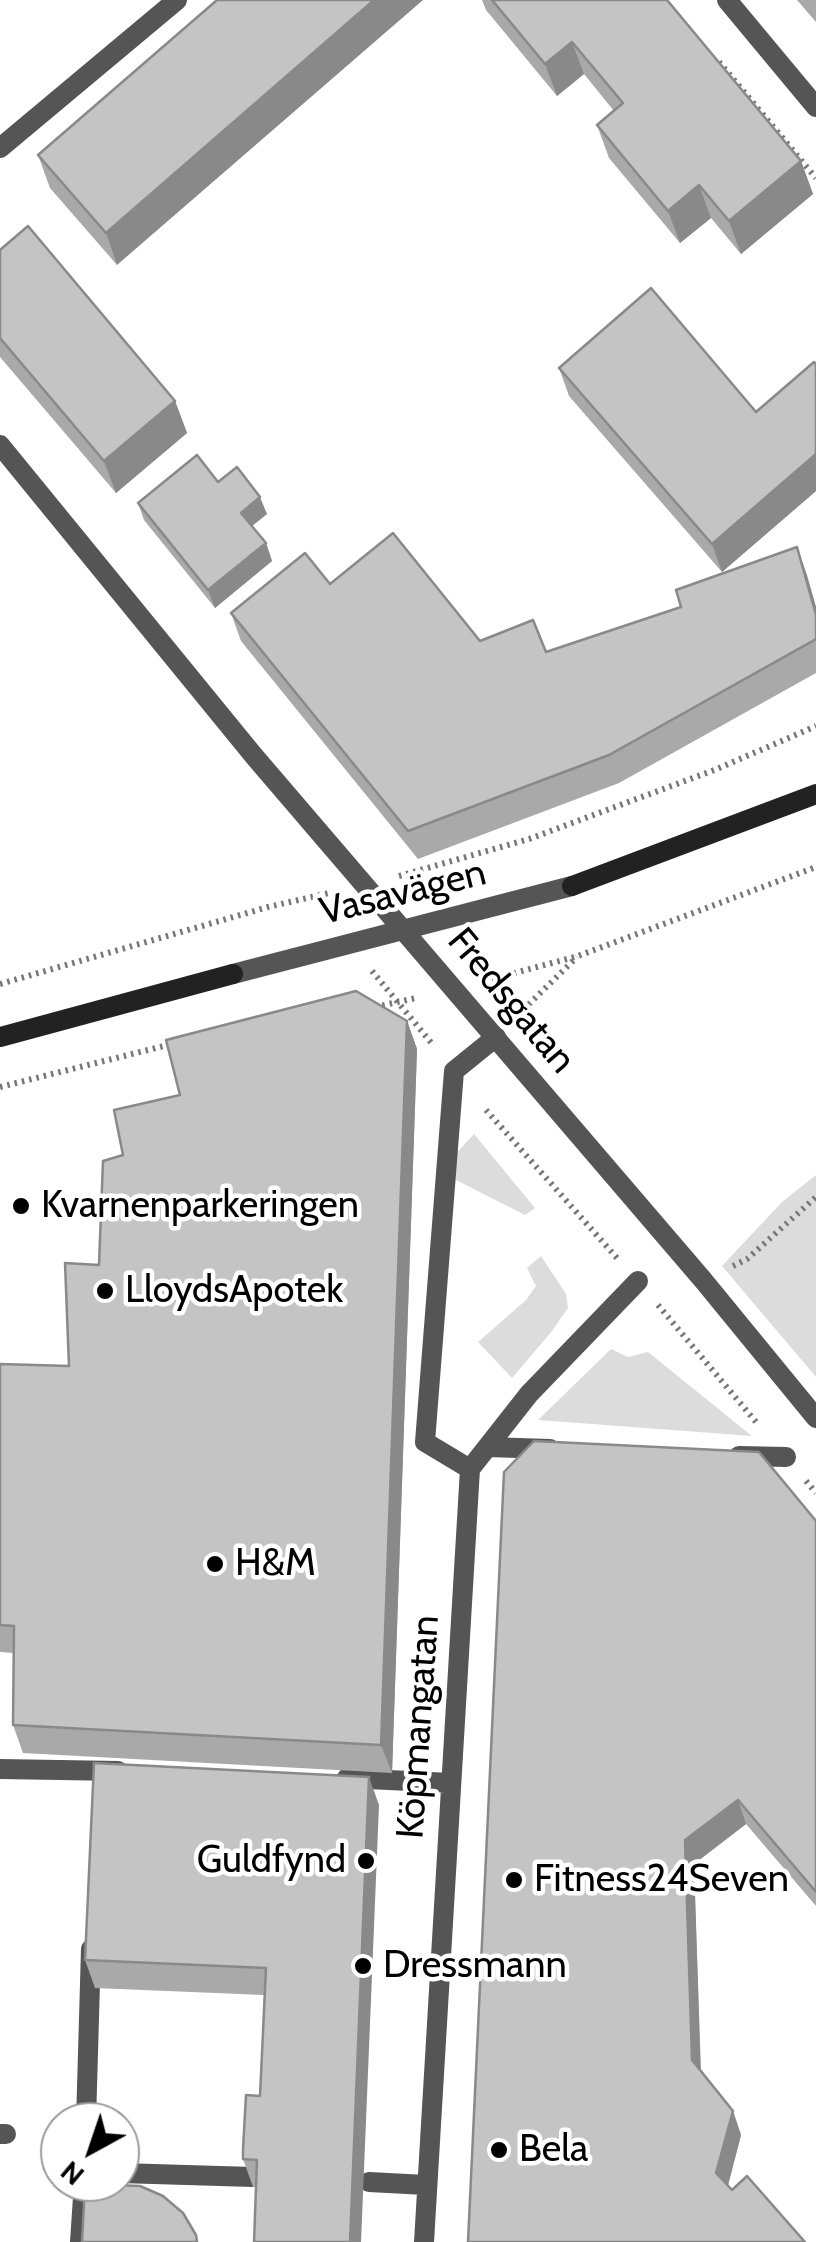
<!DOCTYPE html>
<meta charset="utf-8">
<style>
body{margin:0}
#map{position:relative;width:816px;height:2242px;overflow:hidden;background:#fff;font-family:Cabin,sans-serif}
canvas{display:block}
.north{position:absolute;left:40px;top:2102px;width:100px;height:100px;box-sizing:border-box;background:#fff;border:2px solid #999;border-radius:50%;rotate:220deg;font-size:28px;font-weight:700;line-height:40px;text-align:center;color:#000}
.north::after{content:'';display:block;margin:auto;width:35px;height:45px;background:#000;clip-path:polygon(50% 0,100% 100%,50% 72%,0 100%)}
</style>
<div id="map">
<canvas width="816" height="2242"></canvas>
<div class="north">N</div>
</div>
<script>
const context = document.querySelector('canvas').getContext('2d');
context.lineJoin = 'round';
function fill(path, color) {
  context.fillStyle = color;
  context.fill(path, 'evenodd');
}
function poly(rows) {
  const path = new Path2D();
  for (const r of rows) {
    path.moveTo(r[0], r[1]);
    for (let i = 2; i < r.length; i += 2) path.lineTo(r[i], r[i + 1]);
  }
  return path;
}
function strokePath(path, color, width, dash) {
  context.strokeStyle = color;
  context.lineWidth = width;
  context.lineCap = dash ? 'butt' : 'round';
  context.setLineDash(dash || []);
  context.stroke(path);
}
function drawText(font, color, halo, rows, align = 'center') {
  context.font = font + ' Cabin,sans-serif';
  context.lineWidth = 9;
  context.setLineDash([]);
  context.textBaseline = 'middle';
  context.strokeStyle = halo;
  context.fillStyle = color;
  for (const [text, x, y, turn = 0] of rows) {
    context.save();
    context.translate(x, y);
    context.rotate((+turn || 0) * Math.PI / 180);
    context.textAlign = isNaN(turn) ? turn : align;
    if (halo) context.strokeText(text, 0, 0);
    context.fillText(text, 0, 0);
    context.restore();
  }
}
const green = poly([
 [474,1134,535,1208,525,1215,452,1178,450,1160],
 [816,1175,816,1377,722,1266,782,1202],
 [541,1256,566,1294,568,1308,552,1331,512,1378,478,1342,526,1300,536,1286,527,1268],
 [611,1349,628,1357,648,1352,752,1436,538,1420]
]);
const path = poly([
 [719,62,816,178],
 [399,876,529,839,717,769,816,726],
 [372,971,434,1046],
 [492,979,578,956,816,867],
 [0,984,268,907,329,893],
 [375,1007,416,998],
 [518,1015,577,957],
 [0,1087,176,1043],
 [486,1110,617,1258],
 [733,1266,747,1259,816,1197],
 [658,1305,756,1422],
 [806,1481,816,1493]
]);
const service = poly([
 [0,2134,6,2134]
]);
const pedestrian = poly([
 [487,1447,550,1449],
 [739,1456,786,1457],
 [470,1469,425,1442,454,1071,496,1037],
 [0,1769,118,1771],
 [347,1778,451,1783],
 [86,2122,91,1949],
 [120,2173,253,2177],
 [369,2182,426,2185],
 [80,2242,84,2182],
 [424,2242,470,1469,529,1394,638,1281]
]);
const minor = poly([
 [727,0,816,107],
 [0,148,177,0],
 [0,445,254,756,703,1280,816,1418],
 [233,974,572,886]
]);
const secondary = poly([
 [572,886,816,794],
 [0,1037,233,974]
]);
const wall = poly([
 [217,0,117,265,50,188,38,155],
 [482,0,667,0,801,161,813,194,741,254,711,218,680,243,609,158,597,125,614,111,584,74,557,96,486,10],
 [797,0,816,0,816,22],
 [0,250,175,401,187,433,116,493,0,357],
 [816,364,816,491,722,572,569,396,559,368,756,412],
 [218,482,267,514,252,526,266,543,272,561,215,608,144,520,138,503],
 [797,547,816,607,816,673,619,783,418,859,241,641,231,613,330,584,480,641,546,652,681,607],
 [407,1021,417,1049,392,1773,23,1753,13,1725,14,1653,0,1652,0,1364,69,1366,99,1265,123,1155,180,1095],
 [816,1521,816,1906,746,1824,694,1864,701,2070,733,2111,741,2135,728,2186,732,2190,468,2242],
 [379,1805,256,2187,253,2187,243,2159,260,2096,264,1995,95,1988,85,1960]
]);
const shadedWall = poly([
 [374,0,423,0,117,265,106,233],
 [572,42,584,74,557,96,545,64],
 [801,161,813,194,741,254,729,221],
 [699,185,711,218,680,243,668,211],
 [175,401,187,433,116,493,104,461],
 [816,454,816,491,722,572,712,544],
 [260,497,267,514,247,530,241,513],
 [266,543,272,561,215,608,208,590],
 [797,547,807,575,816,607,816,615],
 [407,1021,417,1049,392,1773,381,1745],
 [369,1777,379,1805,361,2242,350,2242],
 [738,1800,746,1824,694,1864,701,2083,692,2060,685,1840],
 [733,2111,741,2135,725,2196,716,2173]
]);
const building = poly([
 [217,0,374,0,106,233,38,155,217,0],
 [492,0,667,0,801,161,729,221,699,185,668,211,597,125,623,103,572,42,545,64,492,0],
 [28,226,175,401,104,461,0,338,0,250,28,226],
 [651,288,756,412,814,362,816,364,816,454,712,544,559,368,651,288],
 [197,455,218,482,237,467,260,497,241,513,266,543,208,590,138,503,197,455],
 [393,533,480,641,533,620,546,652,681,607,676,590,797,547,816,615,816,639,609,755,408,831,231,613,305,553,330,584,393,533],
 [356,991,407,1021,381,1745,13,1725,14,1626,0,1625,0,1364,69,1366,65,1263,99,1265,103,1161,123,1155,114,1110,180,1095,166,1040,356,991],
 [534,1441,759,1452,816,1521,816,1892,738,1800,685,1840,692,2060,733,2111,716,2173,732,2190,747,2176,805,2242,468,2242,504,1472,534,1441],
 [94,1763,369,1777,350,2242,254,2242,257,2160,243,2159,243,2149,246,2095,260,2096,266,1968,85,1960,94,1763],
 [85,2184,140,2186,163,2196,183,2213,196,2235,197,2242,82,2242,85,2184]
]);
const markers = [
 [21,1206,10,"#000"],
 [105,1291,10,"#000"],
 [215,1564,10,"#000"],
 [366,1861,10,"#000"],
 [514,1880,10,"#000"],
 [363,1966,10,"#000"],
 [499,2150,10,"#000"]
];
const streetNames = [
 ["Vasavägen",403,893,-14],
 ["Fredsgatan",511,1001,50],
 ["Köpmangatan",419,1727,-86]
];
const poiNames = [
 ["Kvarnenparkeringen",41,1206],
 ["LloydsApotek",125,1291],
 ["H&M",235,1564],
 ["Guldfynd",346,1861,"right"],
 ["Fitness24Seven",534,1880],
 ["Dressmann",383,1966],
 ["Bela",519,2150]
];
fill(green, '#dcdcdc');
strokePath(path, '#777', 6, [2.5, 5]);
strokePath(service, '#555', 20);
strokePath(pedestrian, '#555', 20);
strokePath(minor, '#555', 20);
strokePath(secondary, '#222', 20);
fill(wall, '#a9a9a9');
fill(shadedWall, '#898989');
fill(building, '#c4c4c4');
strokePath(building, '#898989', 2.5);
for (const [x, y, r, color] of markers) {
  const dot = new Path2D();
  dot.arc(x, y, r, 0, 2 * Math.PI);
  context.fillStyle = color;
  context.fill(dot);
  strokePath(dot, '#fff', 4);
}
drawText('38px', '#000', '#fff', streetNames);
drawText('38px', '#000', '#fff', poiNames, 'left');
</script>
